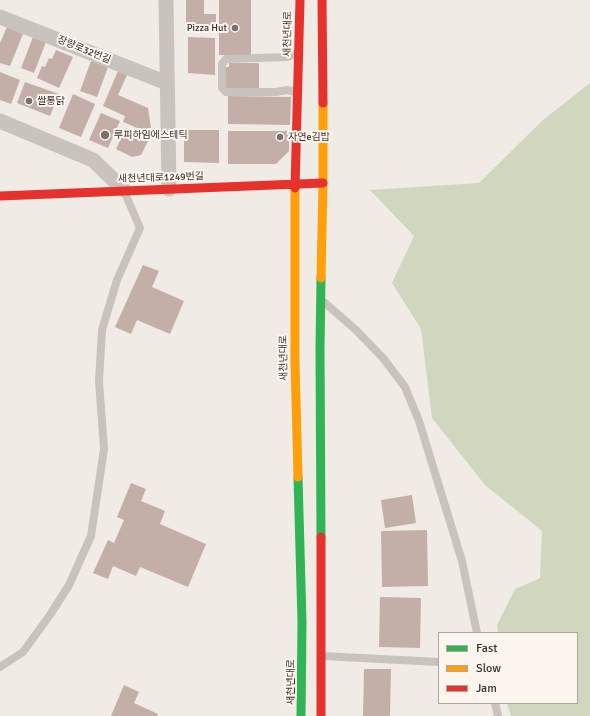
<!DOCTYPE html>
<meta charset="utf-8">
<style>
body{margin:0}
#map{position:relative;width:590px;height:716px;overflow:hidden;background:#f0ebe5;font-family:Signika,sans-serif}
canvas{display:block}
.legend{position:absolute;left:438px;top:632px;width:140px;height:72px;box-sizing:border-box;background:#fbf5ee;border:1px solid #aea6a0;margin:0;padding:5px 7px;list-style:none;font-size:12px;color:#3b302b}
.legend li{display:flex;align-items:center;gap:8px;height:20px}
.legend b{width:20px;border:1px solid #aea6a0}
</style>
<div id="map">
<canvas width="590" height="716"></canvas>
<ul class="legend">
<li><b style="height:5px;background:#30b455"></b>Fast</li>
<li><b style="height:5px;background:#ff9f0a"></b>Slow</li>
<li><b style="height:5px;background:#e5322d"></b>Jam</li>
</ul>
</div>
<script>
const context = document.querySelector('canvas').getContext('2d');
context.lineJoin = 'round';
function fill(path, color) {
  context.fillStyle = color;
  context.fill(path, 'evenodd');
}
function poly(rows) {
  const path = new Path2D();
  for (const r of rows) {
    path.moveTo(r[0], r[1]);
    for (let i = 2; i < r.length; i += 2) path.lineTo(r[i], r[i + 1]);
  }
  return path;
}
function strokePath(path, color, width, dash) {
  context.strokeStyle = color;
  context.lineWidth = width;
  context.lineCap = dash ? 'butt' : 'round';
  context.setLineDash(dash || []);
  context.stroke(path);
}
function drawText(font, color, halo, rows, align = 'center') {
  context.font = font + ' Signika,"Noto Sans KR",sans-serif';
  context.lineWidth = 4;
  context.setLineDash([]);
  context.textBaseline = 'middle';
  context.strokeStyle = halo;
  context.fillStyle = color;
  for (const [text, x, y, turn = 0] of rows) {
    context.save();
    context.translate(x, y);
    context.rotate((+turn || 0) * Math.PI / 180);
    context.textAlign = isNaN(turn) ? turn : align;
    if (halo) context.strokeText(text, 0, 0);
    context.fillText(text, 0, 0);
    context.restore();
  }
}
const green = poly([
 [590,83,590,716,511,716,507,703,577,703,577,633,498,633,497,625,515,589,540,578,542,531,485,485,432,418,421,329,392,283,414,236,370,190,479,183,543,120]
]);
const building = poly([
 [186,0,204,0,204,14,216,14,216,28,186,29],
 [219,0,251,0,251,56,219,55],
 [7,27,23,34,10,66,0,63,0,43],
 [33,37,46,42,34,73,21,68],
 [188,37,215,38,215,75,188,73],
 [56,50,73,57,59,88,37,78,42,66,45,67,49,58,52,59],
 [91,61,108,67,97,97,80,91],
 [229,63,259,63,259,89,226,89,226,67,229,67],
 [118,71,127,75,118,95,148,108,152,134,123,122,125,116,103,106],
 [0,72,20,80,11,104,0,100],
 [25,82,59,94,50,116,17,103],
 [73,94,95,104,81,137,59,128],
 [228,96,291,97,290,125,228,124],
 [101,113,120,121,108,148,89,140],
 [126,128,149,139,141,155,132,157,116,149],
 [184,130,219,130,219,163,184,162],
 [228,131,289,131,289,151,276,164,228,164],
 [143,265,159,271,152,287,184,301,170,334,137,320,131,334,115,327],
 [131,483,146,489,141,501,165,511,160,524,206,544,188,587,140,567,136,576,113,566,108,579,93,573,108,540,114,543,124,520,117,517],
 [412,495,416,523,385,528,381,500],
 [427,530,428,586,382,587,381,531],
 [380,597,421,598,420,648,379,647],
 [364,669,391,669,390,716,363,716],
 [124,685,139,692,134,703,158,714,157,716,111,716]
]);
const lane = poly([
 [296,92,287,90,276,92,226,92,222,88,222,64,226,59,288,57,296,53],
 [325,303,356,330,383,358,405,387,419,421,462,561,477,633],
 [322,656,439,662],
 [0,667,23,652,50,615,69,585,91,536,104,449,99,381,102,330,117,280,140,228,125,193],
 [495,703,498,716]
]);
const street = poly([
 [166,0,169,189],
 [0,17,167,83],
 [0,121,93,160,124,190]
]);
const fast = poly([
 [298,477,302,622,301,716],
 [321,537,320,349,321,278]
]);
const slow = poly([
 [295,188,295,361,298,477],
 [321,278,323,183,323,103]
]);
const jam = poly([
 [322,0,323,103],
 [295,188,300,0],
 [0,196,323,183],
 [321,537,321,716]
]);
const markers = [
 [235,28,4,"#7a716c"],
 [29,101,4,"#7a716c"],
 [105,135,5,"#7a716c"],
 [280,137,4,"#7a716c"]
];
const poiNames = [
 ["Pizza Hut",227,28,"right"],
 ["쌀통닭",37,101],
 ["루피하임에스테틱",114,135],
 ["자연e김밥",288,137]
];
const streetNames = [
 ["새천년대로",288,34,-89],
 ["장량로32번길",84,50,22],
 ["새천년대로1249번길",161,178,-2],
 ["새천년대로",284,358,-91],
 ["새천년대로",291,682,-90]
];
fill(green, '#d1d6bf');
fill(building, '#c3afa7');
strokePath(lane, '#c9c3be', 8);
strokePath(street, '#c9c3be', 15);
strokePath(fast, '#30b455', 9);
strokePath(slow, '#ff9f0a', 9);
strokePath(jam, '#e5322d', 9);
for (const [x, y, r, color] of markers) {
  const dot = new Path2D();
  dot.arc(x, y, r, 0, 2 * Math.PI);
  context.fillStyle = color;
  context.fill(dot);
  strokePath(dot, '#fbf5ee', 1.5);
}
drawText('10px', '#3b302b', '#fbf5ee', poiNames, 'left');
drawText('10px', '#3b302b', '#fbf5ee', streetNames);
</script>
